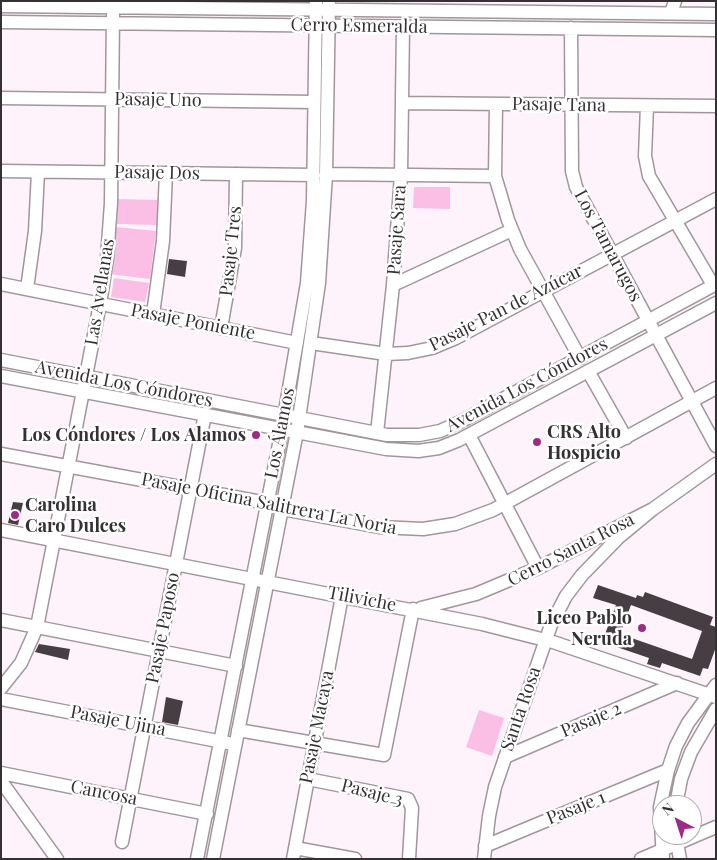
<!DOCTYPE html>
<meta charset="utf-8">
<style>
body{margin:0}
#map{position:relative;width:717px;height:860px;overflow:hidden;background:#fef3fa;font-family:"Playfair Display",serif}
canvas{display:block}
.frame{position:absolute;inset:0;border:2px solid #353033;pointer-events:none}
.north{position:absolute;left:652px;top:795px;width:50px;height:50px;box-sizing:border-box;background:#fff;border:1px solid #aeacad;border-radius:50%;rotate:320deg;font-size:14px;font-weight:700;line-height:20px;text-align:center;color:#353033}
.north::after{content:'';display:block;margin:auto;width:18px;height:22px;background:#a12b84;clip-path:polygon(50% 0,100% 100%,50% 72%,0 100%)}
</style>
<div id="map">
<canvas width="717" height="860"></canvas>
<div class="frame"></div>
<div class="north">N</div>
</div>
<script>
const context = document.querySelector('canvas').getContext('2d');
context.lineJoin = 'round';
function fill(path, color) {
  context.fillStyle = color;
  context.fill(path, 'evenodd');
}
function poly(rows) {
  const path = new Path2D();
  for (const r of rows) {
    path.moveTo(r[0], r[1]);
    for (let i = 2; i < r.length; i += 2) path.lineTo(r[i], r[i + 1]);
  }
  return path;
}
function strokePath(path, color, width, dash) {
  context.strokeStyle = color;
  context.lineWidth = width;
  context.lineCap = dash ? 'butt' : 'round';
  context.setLineDash(dash || []);
  context.stroke(path);
}
function drawText(font, color, halo, rows, align = 'center') {
  context.font = font + ' "Playfair Display",serif';
  context.lineWidth = 5;
  context.setLineDash([]);
  context.textBaseline = 'middle';
  context.strokeStyle = halo;
  context.fillStyle = color;
  for (const [text, x, y, turn = 0] of rows) {
    context.save();
    context.translate(x, y);
    context.rotate((+turn || 0) * Math.PI / 180);
    context.textAlign = isNaN(turn) ? turn : align;
    if (halo) context.strokeText(text, 0, 0);
    context.fillText(text, 0, 0);
    context.restore();
  }
}
const green = poly([
 [414,187,450,187,450,209,413,208],
 [118,199,159,200,158,225,117,224],
 [115,227,156,231,150,279,109,274],
 [114,278,149,283,145,302,111,297],
 [479,710,504,718,492,756,466,747]
]);
const building = poly([
 [169,259,187,261,185,277,167,274],
 [13,502,23,503,18,525,8,523],
 [598,585,636,598,637,595,643,597,645,592,713,617,710,625,716,627,716,647,708,669,703,668,700,676,662,663,660,668,647,664,649,658,602,642,616,605,593,598],
 [631,605,702,631,692,659,620,634],
 [39,644,70,649,68,660,35,652],
 [166,697,183,701,178,725,162,722]
]);
const minor = poly([
 [1,6,716,14],
 [671,13,675,1],
 [1,22,716,30],
 [571,28,572,171,576,187,716,446],
 [1,98,314,102],
 [402,103,716,106],
 [496,104,495,176,508,220,520,249,580,358],
 [647,106,645,156,649,176,713,285],
 [1,171,314,175],
 [326,174,495,176],
 [1,284,297,343],
 [393,285,512,230],
 [27,289,35,231,38,172],
 [153,314,163,241,166,173],
 [221,328,235,248,236,174],
 [311,343,386,354,408,353,432,348,456,338,716,199],
 [1,360,387,435,419,435,440,431,460,422,716,284],
 [588,371,626,438],
 [1,376,386,449,418,451,439,448,459,440,716,303],
 [377,433,393,285,401,175,403,26],
 [469,435,538,568],
 [1,454,267,503,282,509,379,527,423,529,455,524,493,510,716,388],
 [1,530,482,624,553,642,716,697],
 [421,608,476,594,538,568,653,509,716,464],
 [1,620,236,666],
 [1,688,21,663,37,627,100,304,107,258,111,203,113,15],
 [1,699,228,743],
 [238,730,384,755,413,609],
 [505,757,677,683],
 [1,773,207,814],
 [308,779,408,799,412,808,409,859],
 [1,781,57,859],
 [676,805,681,779,691,752,716,709],
 [676,837,680,859],
 [122,842,205,414],
 [485,846,668,770],
 [295,848,355,859],
 [197,859,282,429,307,283,313,201,316,1],
 [213,859,297,432,319,283,326,174,329,1],
 [293,859,342,596],
 [484,859,489,816,495,787,551,625,566,596,582,575,618,538,653,509],
 [641,859,716,827],
 [663,859,660,807,668,770,676,746,688,723,716,685]
]);
const markers = [
 [256,435,5,"#a12b84"],
 [537,442,5,"#a12b84"],
 [15,515,5,"#a12b84"],
 [642,628,5,"#a12b84"]
];
const streetNames = [
 ["Cerro Esmeralda",359,26,1],
 ["Pasaje Uno",158,100,1],
 ["Pasaje Tana",559,105,1],
 ["Pasaje Dos",157,173,1],
 ["Pasaje Sara",397,230,-86],
 ["Los Tamarugos",608,246,62],
 ["Pasaje Tres",231,251,-84],
 ["Las Avellanas",100,292,-81],
 ["Pasaje Pan de Azúcar",506,308,-27],
 ["Pasaje Poniente",193,322,11],
 ["Avenida Los Cóndores",124,384,11],
 ["Avenida Los Cóndores",527,385,-28],
 ["Los Álamos",280,433,-79],
 ["Pasaje Oficina Salitrera La Noria",269,504,11],
 ["Cerro Santa Rosa",571,550,-27],
 ["Tiliviche",362,599,11],
 ["Pasaje Paposo",163,628,-79],
 ["Santa Rosa",521,709,-71],
 ["Pasaje 2",591,720,-23],
 ["Pasaje Ujina",118,721,11],
 ["Pasaje Macaya",317,727,-79],
 ["Cancosa",104,793,11],
 ["Pasaje 3",372,793,14],
 ["Pasaje 1",576,808,-22]
];
const poiNames = [
 ["CRS Alto",547,432],
 ["Hospicio",547,453],
 ["Los Cóndores / Los Alamos",246,435,"right"],
 ["Carolina",25,505],
 ["Caro Dulces",25,526],
 ["Liceo Pablo",632,618,"right"],
 ["Neruda",632,639,"right"]
];
fill(green, '#fbbfe6');
fill(building, '#473e44');
strokePath(minor, '#a0969c', 15);
strokePath(minor, '#fff', 12);
for (const [x, y, r, color] of markers) {
  const dot = new Path2D();
  dot.arc(x, y, r, 0, 2 * Math.PI);
  context.fillStyle = color;
  context.fill(dot);
  strokePath(dot, '#fff', 2);
}
drawText('18px', '#353033', '#fff', streetNames);
drawText('bold 18px', '#353033', '#fff', poiNames, 'left');
</script>
